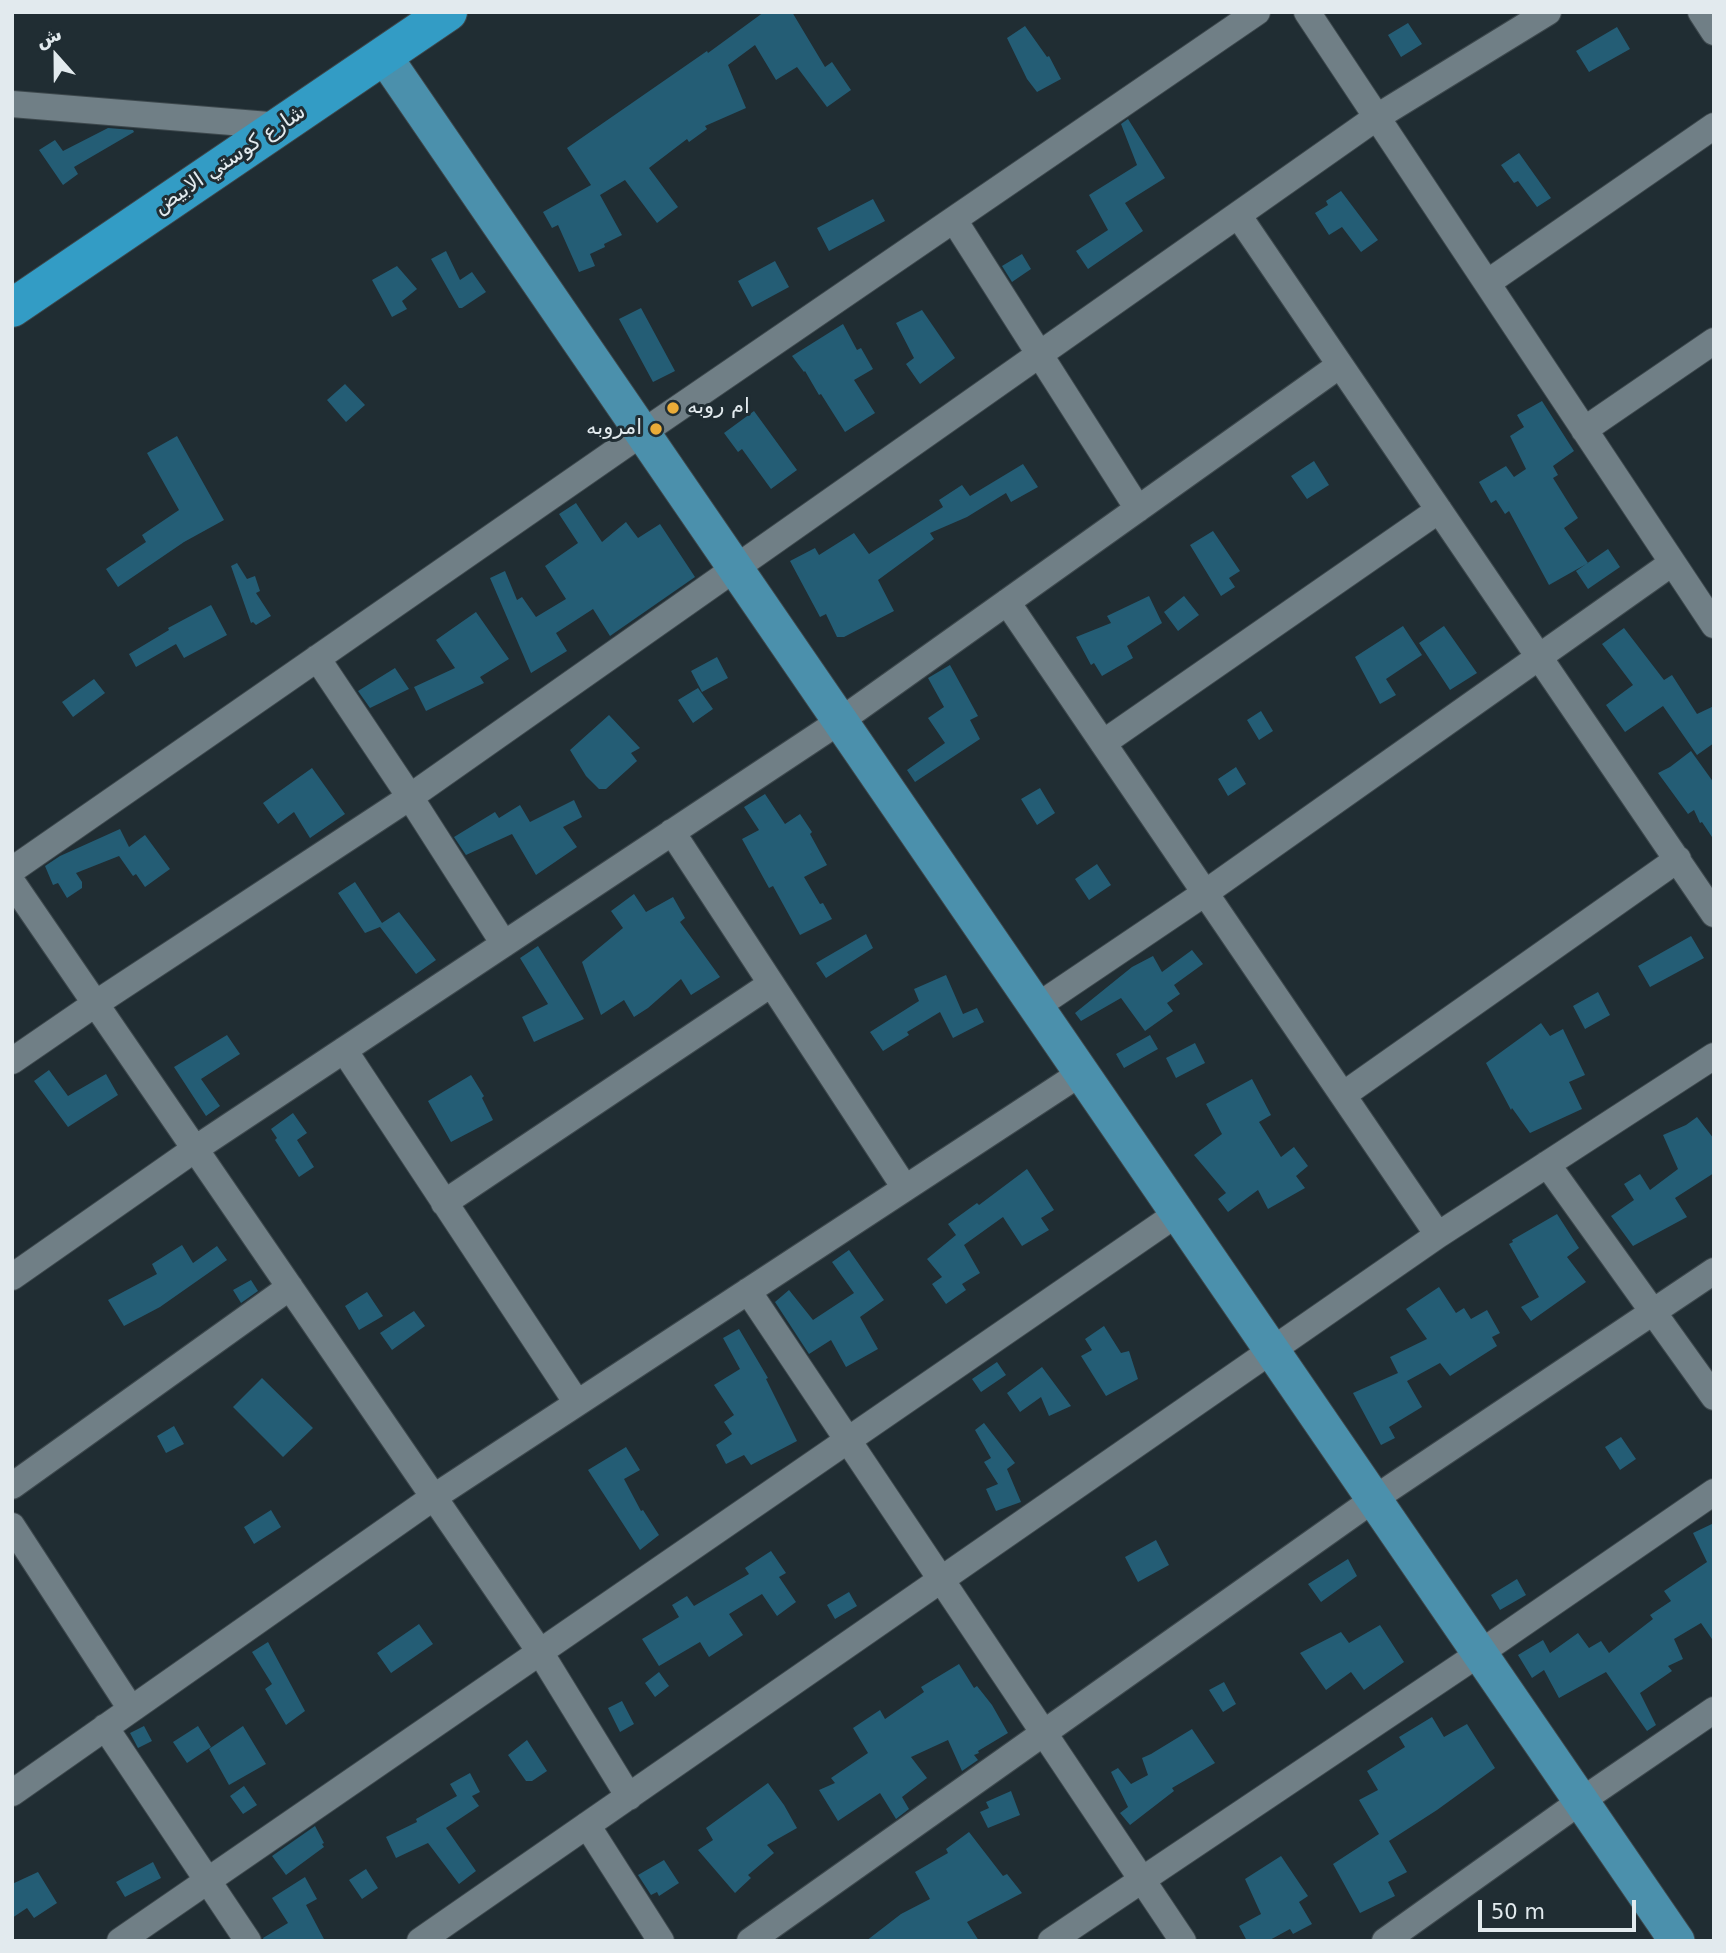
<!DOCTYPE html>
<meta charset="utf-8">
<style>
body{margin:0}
#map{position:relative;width:1726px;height:1953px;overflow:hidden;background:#202d33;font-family:"DejaVu Sans","Noto Naskh Arabic",sans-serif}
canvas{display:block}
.frame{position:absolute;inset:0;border:14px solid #e2eaee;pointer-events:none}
.north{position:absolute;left:21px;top:21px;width:70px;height:70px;-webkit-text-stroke:5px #202d33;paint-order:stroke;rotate:339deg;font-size:19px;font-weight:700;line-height:28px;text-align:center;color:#e2eaee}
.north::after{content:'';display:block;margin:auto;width:24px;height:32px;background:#e2eaee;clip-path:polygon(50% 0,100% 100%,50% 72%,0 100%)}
.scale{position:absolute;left:1478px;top:1900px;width:158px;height:32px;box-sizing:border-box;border:4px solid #e2eaee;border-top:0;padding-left:9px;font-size:21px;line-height:24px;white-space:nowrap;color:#e2eaee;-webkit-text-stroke:5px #202d33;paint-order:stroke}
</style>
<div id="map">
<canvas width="1726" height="1953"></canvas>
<div class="frame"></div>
<div class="north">ش</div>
<div class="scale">50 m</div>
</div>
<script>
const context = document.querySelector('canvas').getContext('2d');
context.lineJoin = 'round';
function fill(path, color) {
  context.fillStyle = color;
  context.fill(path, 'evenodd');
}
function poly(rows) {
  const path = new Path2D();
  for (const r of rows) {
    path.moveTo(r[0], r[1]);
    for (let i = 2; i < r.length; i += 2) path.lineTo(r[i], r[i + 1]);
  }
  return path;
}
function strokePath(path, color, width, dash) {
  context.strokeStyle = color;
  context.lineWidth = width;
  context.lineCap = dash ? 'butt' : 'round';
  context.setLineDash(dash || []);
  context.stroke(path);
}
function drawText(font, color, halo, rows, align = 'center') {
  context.font = font + ' "DejaVu Sans","Noto Naskh Arabic",sans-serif';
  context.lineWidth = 6;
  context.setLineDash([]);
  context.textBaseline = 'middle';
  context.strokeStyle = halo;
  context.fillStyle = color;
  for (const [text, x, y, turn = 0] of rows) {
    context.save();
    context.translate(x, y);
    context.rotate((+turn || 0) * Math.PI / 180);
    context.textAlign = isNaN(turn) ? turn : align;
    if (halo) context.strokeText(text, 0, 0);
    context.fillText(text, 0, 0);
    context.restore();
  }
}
const building = poly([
 [764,12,792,12,825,67,832,62,851,90,827,107,797,67,776,80,755,45,728,65,746,108,705,126,707,129,689,142,687,139,649,168,678,207,657,223,625,180,600,195,622,235,604,244,605,247,590,254,595,266,579,272,558,225,552,228,543,212,591,185,567,148,707,51,708,53],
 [1408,23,1422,44,1401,57,1388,35],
 [1025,26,1047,57,1049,56,1061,79,1037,92,1027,79,1007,38],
 [1617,27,1630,49,1589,72,1576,51],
 [1128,119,1165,178,1125,203,1143,231,1088,269,1076,251,1108,230,1089,195,1137,165,1121,124],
 [108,128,133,130,134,132,74,167,78,174,63,185,39,150,55,140,63,151],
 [1519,153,1551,198,1537,207,1518,181,1514,183,1501,165],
 [1341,191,1378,240,1361,252,1342,227,1329,235,1315,213,1328,205,1326,201],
 [873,199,885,221,829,251,817,228],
 [446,251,460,280,472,272,486,292,462,308,459,308,431,259],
 [1022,254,1031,269,1012,282,1002,266],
 [775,261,789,287,752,307,738,281],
 [397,266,417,289,402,301,407,309,392,317,372,280],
 [641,308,675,371,653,382,619,319],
 [922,310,955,358,920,384,906,364,914,358,896,323],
 [843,324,857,350,861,348,873,369,854,380,875,413,845,432,821,394,819,395,805,371,804,372,792,356],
 [345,384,365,405,346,422,327,400],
 [1542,401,1574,451,1553,466,1558,475,1553,478,1578,518,1564,528,1588,563,1549,585,1509,511,1505,514,1496,500,1491,503,1479,482,1506,466,1514,477,1526,469,1510,436,1524,427,1517,415],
 [754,411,797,470,771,489,742,449,738,452,724,433],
 [177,436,224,520,184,542,118,587,106,569,146,542,142,535,179,510,147,453],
 [1314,461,1329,485,1307,499,1291,476],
 [1023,464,1038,487,1011,502,1006,493,967,517,930,533,934,539,878,580,894,611,844,637,837,637,826,614,820,617,790,561,815,548,819,555,854,533,869,554,943,507,939,500,962,485,970,496],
 [576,503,602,542,626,522,638,538,660,524,695,577,610,636,593,609,556,633,567,651,531,673,490,578,505,571,517,600,522,597,536,617,566,599,545,566,578,543,559,514],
 [1213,531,1240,571,1229,578,1235,587,1221,596,1190,545],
 [1608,549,1620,567,1588,589,1576,571],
 [237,563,247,579,255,576,260,591,256,593,271,616,256,625,253,622,251,623,231,566],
 [1149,596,1162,623,1127,646,1133,658,1102,676,1094,663,1091,665,1076,637,1111,623,1107,616],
 [1184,596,1199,615,1178,631,1164,612],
 [211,605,227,635,184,658,176,644,136,667,129,654,169,630,168,628],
 [476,612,509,659,480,677,484,683,426,711,414,687,455,668,436,640],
 [1403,626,1422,655,1386,679,1396,695,1380,704,1355,657],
 [1444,626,1477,673,1450,690,1419,643],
 [1624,628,1664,680,1672,675,1697,714,1714,706,1714,743,1697,755,1663,706,1625,732,1606,705,1633,685,1602,644],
 [717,657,728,678,702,692,691,671],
 [950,665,978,716,970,720,980,739,915,782,907,770,945,743,928,718,944,707,928,678],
 [395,668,409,689,370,708,358,691],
 [94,679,105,693,73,717,62,702],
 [698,688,713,709,693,723,678,700],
 [1261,711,1273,731,1259,740,1247,720],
 [609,715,640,748,631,753,637,761,606,789,599,789,586,776,570,750],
 [1691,751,1714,783,1714,840,1702,822,1700,823,1694,810,1688,814,1658,773,1670,767],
 [1236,767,1246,784,1228,796,1218,779],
 [312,768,345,814,310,838,294,812,278,824,263,803],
 [1040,788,1055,813,1037,825,1021,799],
 [765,794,785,824,800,814,812,832,810,834,827,865,804,877,820,904,823,903,832,919,800,935,773,886,769,888,742,839,759,830,744,807],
 [574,800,582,817,563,827,577,847,536,875,512,834,466,855,454,837,495,812,499,818,520,805,530,822],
 [120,829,129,847,145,835,170,869,145,887,136,874,133,876,119,856,76,873,82,882,82,888,67,898,58,883,53,885,45,866,60,856],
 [1097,864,1111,885,1089,900,1075,879],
 [355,882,382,923,399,912,436,960,416,974,380,927,365,933,338,893],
 [634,894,646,912,673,897,685,918,680,922,720,977,691,995,681,979,648,1008,634,1017,624,1000,601,1015,582,962,623,928,611,911],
 [866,934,873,948,826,978,816,963],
 [1691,936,1704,958,1650,987,1638,966],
 [538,946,584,1019,534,1042,522,1017,548,1004,520,958],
 [1192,950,1203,964,1174,985,1180,994,1167,1003,1173,1011,1145,1031,1121,998,1081,1021,1075,1013,1132,967,1153,956,1162,972],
 [946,975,963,1014,977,1008,984,1022,953,1038,940,1012,907,1032,909,1035,883,1051,870,1032,919,1001,914,989],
 [1598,992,1610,1015,1585,1029,1573,1006],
 [1541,1023,1550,1036,1563,1029,1585,1075,1569,1082,1582,1109,1530,1133,1512,1108,1511,1110,1486,1063],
 [227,1035,240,1054,201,1079,220,1106,206,1116,174,1067],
 [1150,1035,1158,1049,1124,1068,1116,1054],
 [1195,1043,1205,1063,1176,1078,1166,1058],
 [49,1070,68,1096,106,1074,118,1095,68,1127,34,1081],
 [471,1075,484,1096,482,1098,493,1120,451,1142,428,1101],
 [1252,1079,1271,1115,1259,1122,1281,1157,1294,1147,1308,1166,1296,1176,1305,1188,1268,1209,1258,1190,1228,1212,1218,1199,1226,1193,1194,1155,1222,1134,1206,1104],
 [293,1113,307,1133,297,1140,314,1167,299,1177,275,1140,277,1138,271,1129],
 [1697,1117,1714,1139,1714,1173,1675,1198,1687,1217,1633,1246,1611,1216,1634,1200,1624,1184,1640,1174,1650,1190,1678,1169,1663,1135,1686,1125],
 [1027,1169,1054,1210,1041,1218,1049,1230,1022,1246,1003,1217,964,1245,980,1273,962,1284,966,1290,946,1304,932,1284,942,1277,927,1259,956,1235,948,1224,977,1203,979,1205],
 [1557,1214,1579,1248,1567,1257,1586,1282,1531,1321,1521,1307,1539,1297,1509,1244,1513,1242,1512,1240],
 [182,1245,193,1263,217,1246,227,1260,160,1307,124,1326,108,1300,157,1274,152,1264],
 [849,1250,884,1300,860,1317,878,1349,846,1367,831,1340,809,1354,775,1302,789,1290,813,1320,854,1293,832,1262],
 [251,1280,258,1291,241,1303,233,1290],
 [1439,1287,1456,1313,1464,1308,1471,1319,1487,1310,1500,1333,1492,1337,1497,1346,1450,1376,1440,1363,1407,1381,1422,1407,1389,1427,1395,1438,1381,1445,1353,1393,1398,1373,1390,1357,1427,1339,1406,1309],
 [367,1292,383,1316,359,1330,345,1306],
 [414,1311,425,1326,392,1350,380,1333],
 [1104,1326,1121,1353,1129,1351,1138,1379,1106,1396,1081,1356,1092,1350,1085,1339],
 [739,1329,768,1378,766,1379,797,1441,751,1465,744,1455,726,1464,716,1445,732,1434,724,1422,734,1415,714,1385,740,1369,723,1338],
 [997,1362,1006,1375,981,1392,972,1379],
 [1042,1367,1071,1406,1049,1416,1041,1397,1020,1412,1007,1393],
 [262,1378,313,1428,283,1457,233,1407],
 [984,1423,1015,1463,1007,1469,1021,1502,996,1511,986,1489,998,1484,984,1462,991,1458,975,1430],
 [174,1426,184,1444,166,1453,157,1436],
 [1621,1437,1636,1459,1620,1470,1605,1447],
 [626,1447,640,1470,624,1479,641,1511,643,1510,659,1535,640,1550,588,1470],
 [271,1510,281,1527,254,1544,244,1527],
 [1714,1523,1714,1642,1701,1623,1674,1639,1683,1659,1668,1666,1672,1671,1640,1693,1656,1725,1647,1731,1606,1672,1559,1698,1544,1670,1532,1678,1518,1655,1543,1640,1550,1653,1578,1633,1589,1648,1601,1641,1609,1653,1653,1619,1650,1615,1671,1601,1664,1591,1707,1562,1693,1533],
 [1156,1540,1169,1565,1138,1582,1125,1557],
 [771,1551,786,1573,779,1577,796,1602,777,1616,762,1594,729,1614,743,1635,709,1657,700,1642,659,1666,642,1639,679,1617,672,1605,687,1596,694,1606,749,1574,745,1568],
 [1348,1559,1357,1576,1321,1602,1308,1584],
 [1517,1579,1526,1595,1500,1610,1491,1595],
 [849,1592,857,1606,835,1619,827,1605],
 [419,1624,433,1644,391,1673,377,1653],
 [1380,1625,1404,1662,1364,1690,1351,1672,1326,1690,1300,1653,1341,1632,1349,1643],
 [268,1642,305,1711,286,1725,265,1689,272,1684,252,1652],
 [959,1664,974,1688,977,1686,992,1705,1008,1733,978,1751,979,1753,974,1755,978,1760,962,1771,948,1740,911,1757,927,1778,902,1797,909,1809,896,1819,880,1793,838,1821,819,1790,835,1783,831,1778,868,1753,853,1728,880,1710,885,1719,924,1692,921,1687],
 [659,1672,669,1686,655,1697,645,1683],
 [1224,1682,1236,1704,1223,1712,1209,1690],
 [622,1701,634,1724,620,1732,608,1708],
 [1432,1717,1444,1737,1467,1724,1495,1768,1437,1810,1389,1841,1407,1872,1388,1882,1395,1896,1360,1913,1333,1864,1379,1834,1359,1800,1378,1790,1367,1771,1405,1747,1399,1737],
 [144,1726,152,1741,138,1748,130,1733],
 [198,1726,211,1747,187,1763,173,1742],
 [243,1726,266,1764,229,1785,209,1749],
 [1192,1729,1215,1763,1172,1788,1174,1791,1130,1825,1120,1813,1128,1807,1111,1772,1118,1768,1131,1784,1148,1775,1142,1758,1151,1754],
 [527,1740,547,1771,532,1781,526,1781,508,1755],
 [470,1773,480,1792,472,1796,479,1806,446,1828,476,1871,459,1884,428,1843,396,1858,386,1837,417,1822,416,1819,457,1796,450,1784],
 [768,1783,784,1805,797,1828,767,1845,774,1853,748,1875,751,1878,735,1893,698,1850,713,1840,706,1828],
 [244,1786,257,1805,243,1814,230,1796],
 [1011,1791,1020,1815,988,1828,980,1812,989,1808,986,1802],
 [315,1826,324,1843,322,1844,324,1847,286,1875,272,1856],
 [969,1832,1003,1876,1007,1874,1022,1893,967,1922,979,1941,866,1941,901,1914,930,1899,915,1872,948,1853,946,1849],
 [1281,1856,1308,1896,1299,1902,1312,1924,1293,1934,1290,1929,1268,1941,1247,1941,1239,1926,1261,1914,1245,1879],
 [664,1860,679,1883,659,1896,657,1892,651,1895,638,1875],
 [153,1862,161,1878,125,1897,116,1882],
 [366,1869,378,1888,362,1899,349,1880],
 [38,1872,57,1903,34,1918,27,1908,12,1918,12,1884],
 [305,1877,317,1899,306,1905,325,1941,264,1941,263,1938,288,1923,272,1898]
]);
const minor = poly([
 [1307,12,1714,625],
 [1701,12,1714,32],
 [12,104,281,126],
 [1238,215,1714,914],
 [954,220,1138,509],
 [1487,283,1714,126],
 [1584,430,1714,341],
 [1007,602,1438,1235],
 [317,658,410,797,504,944],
 [1103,743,1439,510],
 [672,832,905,1188],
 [12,870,642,433,1257,12],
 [12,882,540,1652,629,1797],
 [1036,1007,1205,893,1672,563],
 [344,1050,577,1403],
 [12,1061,95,1004,410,797,1377,117,1548,12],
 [1343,1095,1678,859],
 [1547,1164,1714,1397],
 [444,1203,771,984],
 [12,1277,195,1149,840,721,1340,365],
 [748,1291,1183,1941],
 [12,1486,290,1287],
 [12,1526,131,1709],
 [105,1727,248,1941],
 [12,1793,434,1497,1081,1073],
 [587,1825,661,1941],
 [120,1941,1178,1213],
 [420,1941,1438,1235,1714,1056],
 [750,1941,1374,1499,1714,1271],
 [1051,1941,1480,1653,1714,1492],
 [1385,1941,1581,1801,1714,1710]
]);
const major = poly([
 [384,56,1677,1941]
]);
const highway = poly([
 [12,308,448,12]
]);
const markers = [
 [673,408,7,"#e9ab38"],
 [656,429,7,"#e9ab38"]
];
const streetNames = [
 ["شارع كوستي الابيض",230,160,-34]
];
const poiNames = [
 ["ام روبه",687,408],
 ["امروبه",642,429,"right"]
];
fill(building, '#245d75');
strokePath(minor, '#3d484d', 28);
strokePath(major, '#3d484d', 37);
strokePath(highway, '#3d484d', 40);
strokePath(minor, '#707f86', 26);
strokePath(major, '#4b90ac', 35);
strokePath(highway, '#339cc5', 38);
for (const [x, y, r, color] of markers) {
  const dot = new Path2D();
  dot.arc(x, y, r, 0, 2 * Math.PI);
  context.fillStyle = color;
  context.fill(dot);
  strokePath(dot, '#202d33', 2.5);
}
drawText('21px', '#e2eaee', '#202d33', streetNames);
drawText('21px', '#e2eaee', '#202d33', poiNames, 'left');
</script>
